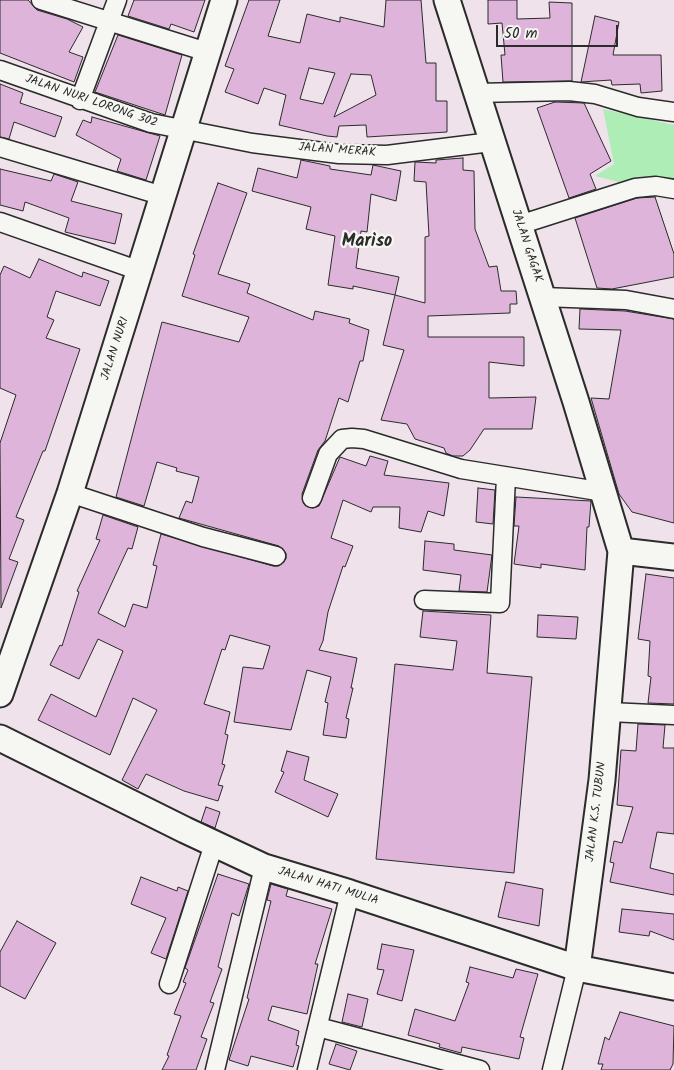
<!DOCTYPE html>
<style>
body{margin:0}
#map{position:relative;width:674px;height:1070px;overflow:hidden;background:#efe2eb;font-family:Kalam,sans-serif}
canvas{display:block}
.scale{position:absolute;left:496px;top:25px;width:122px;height:22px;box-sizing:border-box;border:2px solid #2b2b2b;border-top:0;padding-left:6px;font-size:15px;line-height:18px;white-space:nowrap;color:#2b2b2b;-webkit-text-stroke:4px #f6f6f2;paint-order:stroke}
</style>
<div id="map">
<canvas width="674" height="1070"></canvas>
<div class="scale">50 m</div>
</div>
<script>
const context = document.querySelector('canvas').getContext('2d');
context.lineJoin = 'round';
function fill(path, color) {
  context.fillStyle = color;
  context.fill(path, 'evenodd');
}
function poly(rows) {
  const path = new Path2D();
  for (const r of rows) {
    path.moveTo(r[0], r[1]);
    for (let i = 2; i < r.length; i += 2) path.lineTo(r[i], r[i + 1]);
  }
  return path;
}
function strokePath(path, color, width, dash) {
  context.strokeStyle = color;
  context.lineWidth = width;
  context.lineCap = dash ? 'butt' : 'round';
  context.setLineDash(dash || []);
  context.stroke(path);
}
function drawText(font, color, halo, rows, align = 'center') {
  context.font = font + ' Kalam,sans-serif';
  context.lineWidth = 4.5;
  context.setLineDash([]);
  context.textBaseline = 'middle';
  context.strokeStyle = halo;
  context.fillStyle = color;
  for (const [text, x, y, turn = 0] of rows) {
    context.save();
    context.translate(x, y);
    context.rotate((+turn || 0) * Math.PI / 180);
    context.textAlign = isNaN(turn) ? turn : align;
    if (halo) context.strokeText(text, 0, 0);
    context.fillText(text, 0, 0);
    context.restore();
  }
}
const green = poly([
 [603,109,674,125,674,196,595,176,614,164]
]);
const building = poly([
 [0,0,28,0,37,10,67,19,83,27,69,52,83,57,74,82,0,53,0,0],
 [134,0,205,0,194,32,171,24,169,29,128,16,134,0],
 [249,0,280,0,268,36,300,43,307,14,340,22,340,17,384,27,386,0,421,0,426,63,436,63,436,101,447,101,447,132,367,137,366,125,339,126,337,137,327,136,279,125,286,95,264,88,258,104,225,92,234,69,225,66,249,0],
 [309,68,335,73,323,104,300,99,309,68],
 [351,74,371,75,376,95,334,117,351,74],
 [488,0,517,0,517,19,550,18,549,2,572,3,572,81,503,82,501,55,505,55,502,23,488,24,488,0],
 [595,16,619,22,613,55,661,55,662,91,641,93,640,84,612,85,611,80,581,82,595,16],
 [118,35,182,55,165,115,95,92,118,35],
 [0,84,23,93,20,103,62,117,55,137,14,122,9,139,0,137,0,84],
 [555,102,584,103,611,161,590,174,596,189,569,198,537,108,555,102],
 [92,117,160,136,146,180,117,171,121,159,76,135,83,120,91,123,92,117],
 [463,158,463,170,474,171,475,229,489,267,497,266,501,291,516,291,517,304,510,304,510,313,428,316,428,337,524,337,524,366,489,362,489,398,536,397,532,429,484,429,470,450,463,456,453,456,446,453,444,448,415,439,407,424,381,420,404,350,383,345,395,295,425,303,425,237,429,236,426,182,414,181,415,162,436,163,436,160,463,158],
 [301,160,330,166,330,169,371,175,373,165,401,171,396,201,371,194,367,232,361,231,356,268,399,277,395,295,353,286,353,289,328,285,335,236,306,229,311,207,252,191,258,168,297,178,301,160],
 [0,169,51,181,54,174,78,182,71,201,122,214,115,244,65,232,69,218,25,202,23,211,0,205,0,169],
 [218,183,247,193,218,274,250,284,247,293,313,320,315,311,350,319,349,323,369,330,363,361,360,361,348,402,339,398,325,441,318,450,302,494,304,504,313,508,319,506,340,457,366,466,370,456,388,461,384,475,449,483,444,516,428,511,421,532,399,528,400,507,373,507,371,512,343,500,331,538,353,546,345,567,343,566,328,612,323,641,319,650,357,658,351,688,353,688,346,718,349,719,346,738,323,735,328,703,325,702,331,677,307,670,291,730,234,722,243,667,263,669,270,646,230,635,225,650,222,649,204,704,230,712,225,734,228,735,222,764,225,765,218,785,223,786,218,801,184,791,146,774,138,789,122,780,157,710,133,698,110,755,38,720,51,694,96,717,123,651,98,639,79,679,50,665,60,645,62,646,79,592,77,591,100,540,96,539,103,515,138,527,132,549,128,548,98,613,125,627,133,604,147,608,157,566,153,565,161,534,273,566,279,566,286,559,286,553,279,546,179,518,186,501,192,503,199,477,176,471,177,468,157,462,144,506,116,497,162,322,239,342,249,317,182,296,195,255,193,254,218,183],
 [655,197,674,254,674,277,612,289,597,288,575,218,637,198,655,197],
 [39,259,82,277,83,272,109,281,100,306,56,291,47,317,54,320,46,338,80,349,45,451,43,451,16,517,24,520,9,559,18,562,1,608,0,443,16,395,0,388,0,275,4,266,30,278,39,259],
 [580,309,625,311,674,319,674,523,632,512,619,494,591,398,609,399,621,330,579,329,580,309],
 [478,488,495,490,493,524,476,522,478,488],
 [516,497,591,501,589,527,587,527,585,570,541,564,541,568,514,564,519,526,514,526,516,497],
 [425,541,454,544,454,550,492,555,487,592,459,591,461,575,423,570,425,541],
 [646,574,674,578,674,704,648,703,651,677,648,676,650,641,638,639,646,574],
 [423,611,491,615,487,673,532,677,514,873,376,859,395,664,453,670,457,641,420,637,423,611],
 [538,615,578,617,576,639,537,637,538,615],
 [638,724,665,725,663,748,674,748,674,834,657,832,650,868,674,874,674,895,610,882,614,863,610,862,614,841,622,843,633,807,617,805,621,750,636,751,638,724],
 [287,751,309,757,304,780,338,794,328,817,275,792,284,772,281,771,287,751],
 [206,807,220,812,215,828,201,822,206,807],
 [218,874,249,884,239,916,232,913,218,967,222,969,210,1002,214,1003,201,1037,207,1039,196,1070,162,1070,169,1056,167,1055,181,1016,174,1014,186,983,183,982,188,970,185,968,218,874],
 [141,877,177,891,178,887,188,891,166,959,151,953,166,918,131,904,141,877],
 [506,882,543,889,539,926,498,917,506,882],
 [271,884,288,889,286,896,332,909,315,964,318,964,307,1014,272,1006,268,1020,299,1031,296,1045,299,1046,293,1067,251,1056,248,1066,229,1060,249,999,247,998,271,901,267,900,271,884],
 [622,909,674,914,674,940,650,931,649,936,619,932,622,909],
 [17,921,56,943,25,999,0,986,0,952,17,921],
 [382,944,414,950,402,1001,377,994,384,970,377,969,382,944],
 [470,967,513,978,516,969,538,974,520,1037,524,1038,519,1059,462,1047,461,1053,439,1047,440,1044,408,1035,415,1009,455,1021,469,983,466,982,470,967],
 [348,994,368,999,362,1027,342,1022,348,994],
 [620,1012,674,1026,673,1064,670,1070,601,1070,603,1064,598,1064,605,1037,609,1040,620,1012],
 [336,1044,357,1051,350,1070,329,1064,336,1044]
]);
const street = poly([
 [41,0,207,52],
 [0,70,151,123,252,143,339,154,387,155,491,142],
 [476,93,569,91,595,94,638,107,674,112],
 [80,100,117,0],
 [0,147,163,196],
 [0,222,140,271],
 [519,225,635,188,656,186,674,189],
 [542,297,626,300,674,309],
 [70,493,203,537,276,556],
 [312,498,328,454,342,439,352,438,364,439,461,469,604,492],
 [424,600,500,603,506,477],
 [609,712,674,715],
 [169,984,214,844],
 [318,1027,480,1070],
 [215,1070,264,867],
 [307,1070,350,893],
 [552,1070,577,968]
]);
const secondary = poly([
 [447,0,576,402,621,551,602,780,577,968],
 [621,551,674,557],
 [0,694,70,493,224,0],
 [0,738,185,830,264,867,350,893,577,968,674,987]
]);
const streetNames = [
 ["JALAN NURI LORONG 302",91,102,19],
 ["JALAN MERAK",337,151,4],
 ["JALAN GAGAK",526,246,72],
 ["JALAN NURI",116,349,-72],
 ["JALAN K.S. TUBUN",597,812,-83],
 ["JALAN HATI MULIA",328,887,17]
];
const districtNames = [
 ["Mariso",367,243]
];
fill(green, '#aeeeb6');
fill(building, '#deb4da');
strokePath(building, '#2b2b2b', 1);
strokePath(street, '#2b2b2b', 21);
strokePath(secondary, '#2b2b2b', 29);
strokePath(street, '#f6f6f2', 18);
strokePath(secondary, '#f6f6f2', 25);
drawText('12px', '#2b2b2b', '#f6f6f2', streetNames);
drawText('bold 18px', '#2b2b2b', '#f6f6f2', districtNames);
</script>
